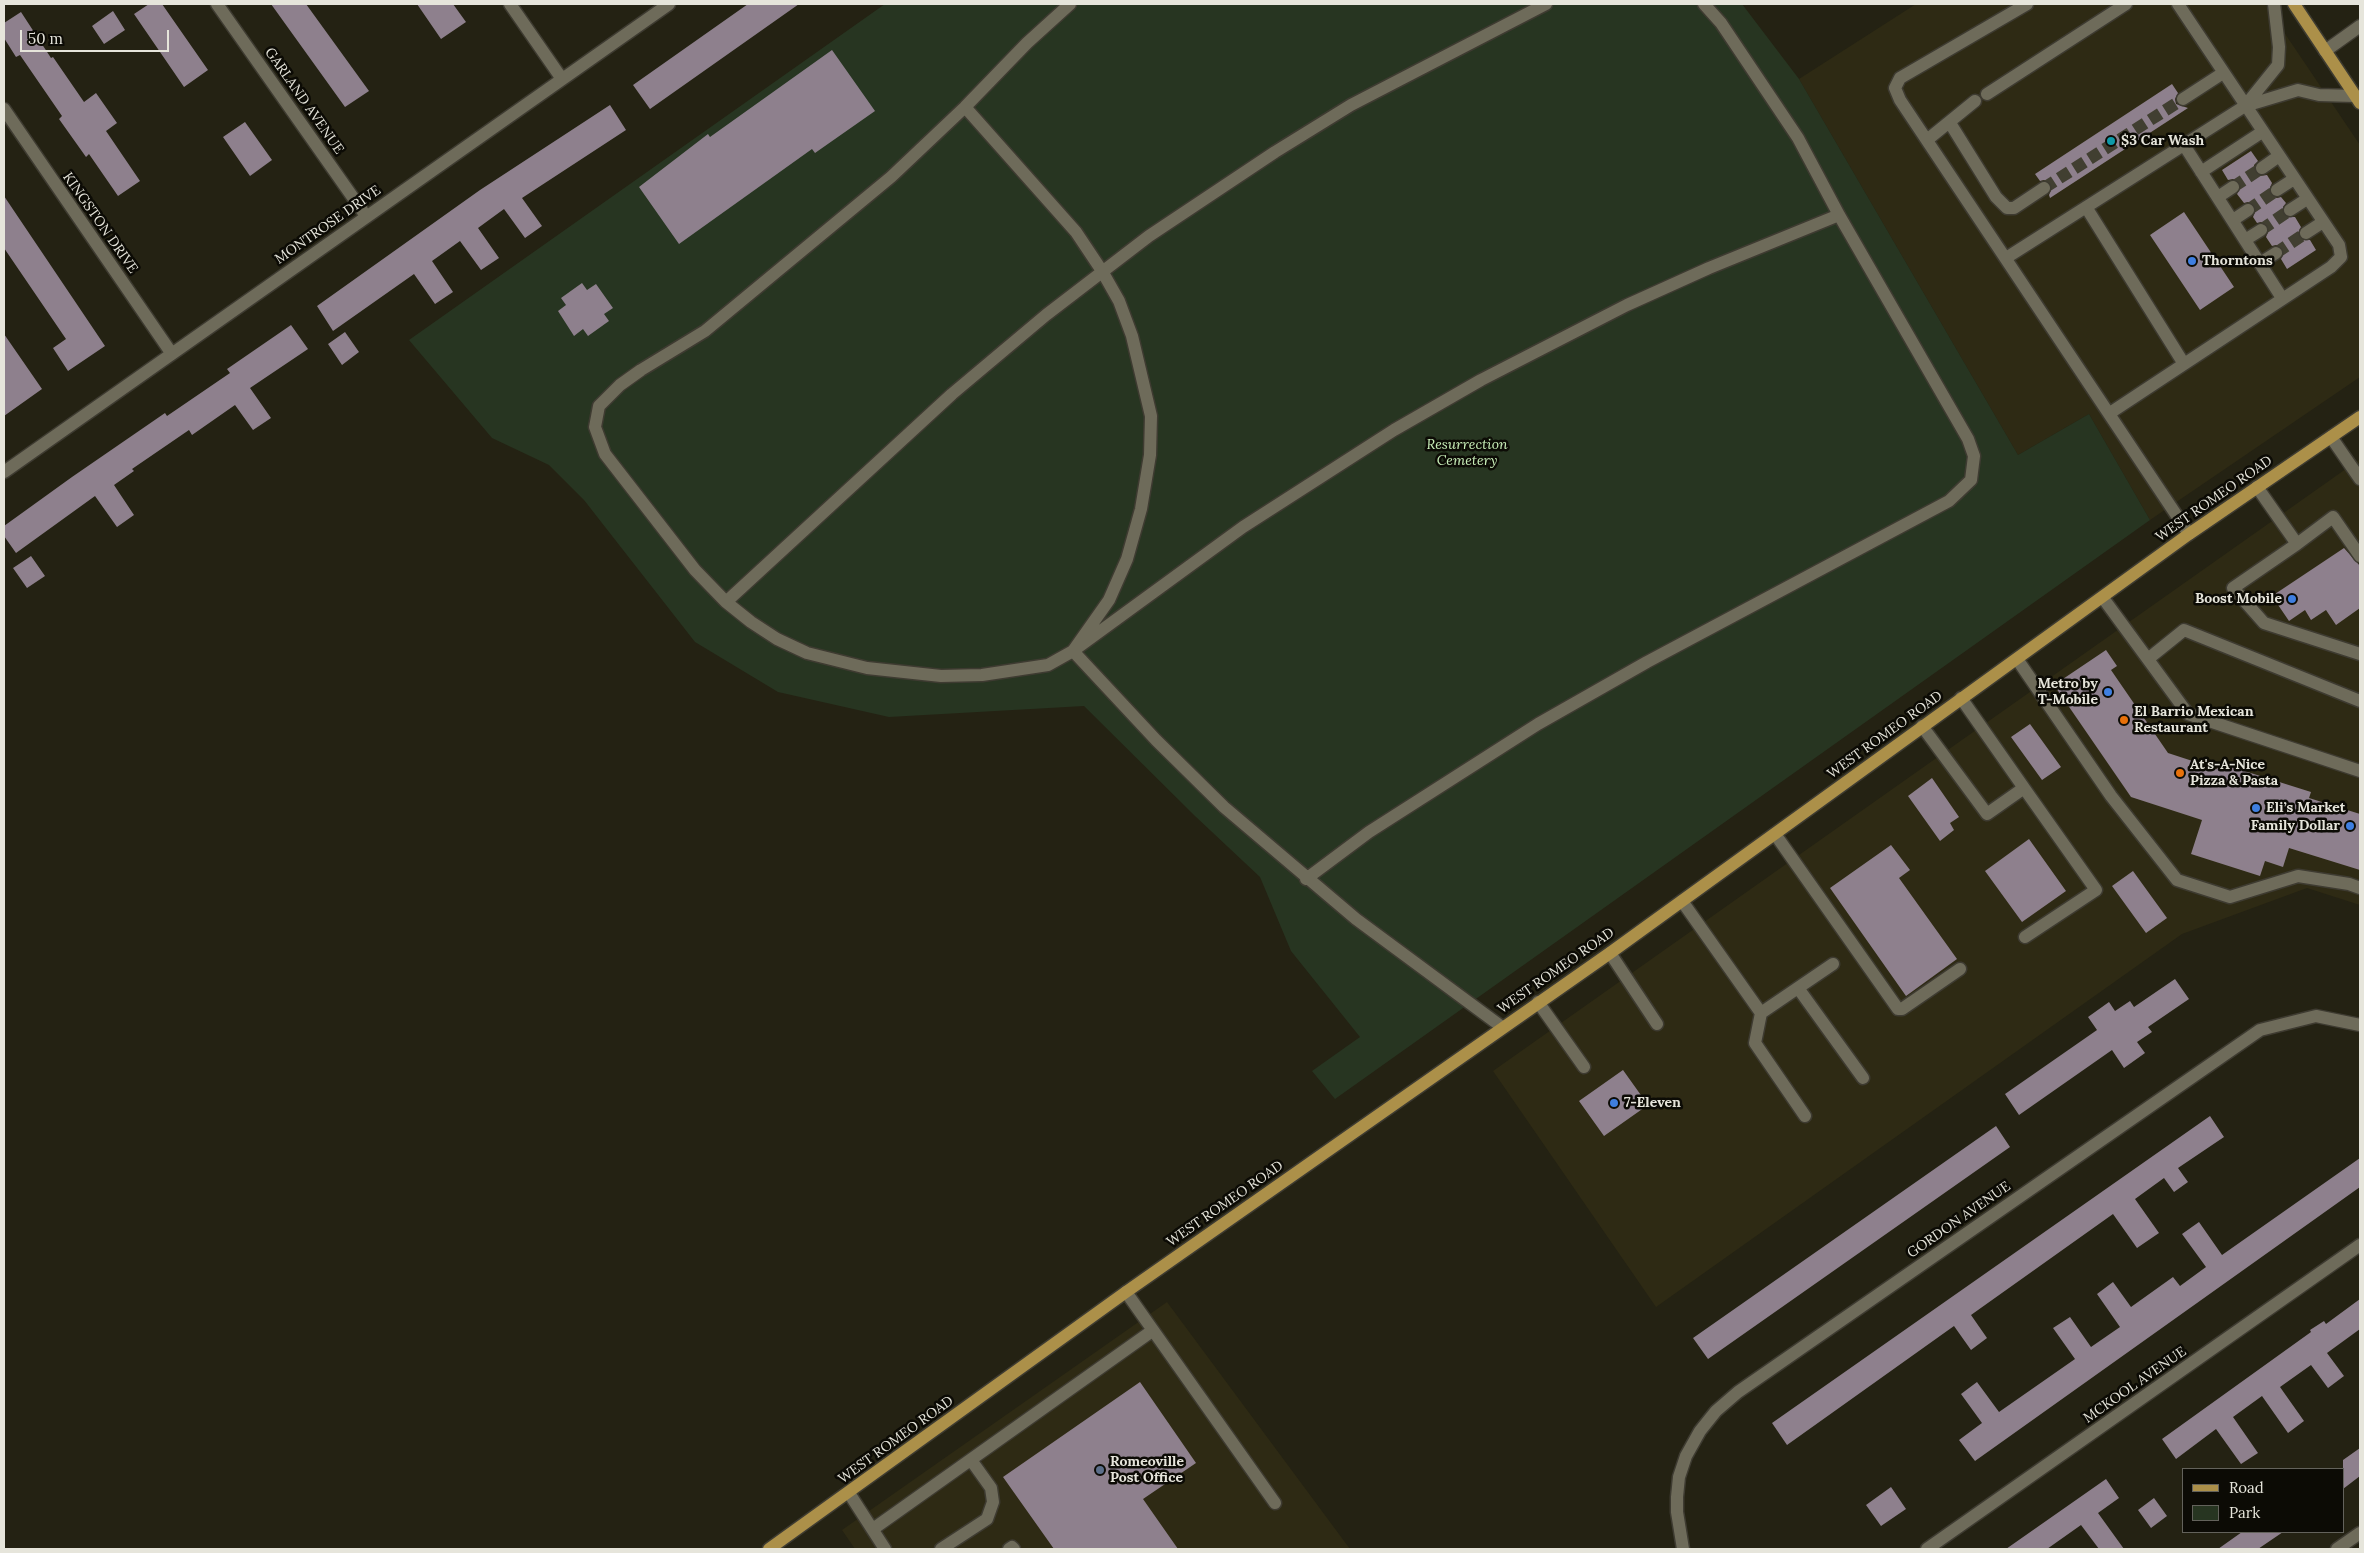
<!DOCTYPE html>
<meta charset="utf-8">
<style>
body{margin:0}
#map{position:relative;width:2364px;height:1553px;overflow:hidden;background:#242213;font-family:Lora,serif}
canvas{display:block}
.frame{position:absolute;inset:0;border:5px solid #e6e5db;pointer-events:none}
.legend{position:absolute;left:2182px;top:1468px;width:162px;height:65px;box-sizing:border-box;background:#0c0b05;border:1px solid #63625b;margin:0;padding:6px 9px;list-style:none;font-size:15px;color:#e6e5db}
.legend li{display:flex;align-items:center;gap:10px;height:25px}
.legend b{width:25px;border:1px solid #63625b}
.scale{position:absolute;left:20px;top:30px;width:149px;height:22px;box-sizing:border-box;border:2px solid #e6e5db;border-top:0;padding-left:6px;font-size:15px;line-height:18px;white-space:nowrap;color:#e6e5db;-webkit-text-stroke:4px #0c0b05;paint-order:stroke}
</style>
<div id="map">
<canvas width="2364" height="1553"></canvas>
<div class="frame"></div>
<ul class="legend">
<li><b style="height:6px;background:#ac9049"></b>Road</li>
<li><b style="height:14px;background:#273521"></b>Park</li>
</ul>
<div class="scale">50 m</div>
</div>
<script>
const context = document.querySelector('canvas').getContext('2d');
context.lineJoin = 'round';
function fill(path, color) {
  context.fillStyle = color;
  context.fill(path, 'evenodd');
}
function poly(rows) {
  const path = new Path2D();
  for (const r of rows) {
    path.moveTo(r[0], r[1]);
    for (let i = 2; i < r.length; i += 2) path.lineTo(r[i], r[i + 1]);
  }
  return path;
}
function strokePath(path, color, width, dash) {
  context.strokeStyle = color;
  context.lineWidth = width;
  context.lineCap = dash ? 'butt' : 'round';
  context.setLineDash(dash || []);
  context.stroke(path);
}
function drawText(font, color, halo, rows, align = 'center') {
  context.font = font + ' Lora,serif';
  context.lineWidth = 5;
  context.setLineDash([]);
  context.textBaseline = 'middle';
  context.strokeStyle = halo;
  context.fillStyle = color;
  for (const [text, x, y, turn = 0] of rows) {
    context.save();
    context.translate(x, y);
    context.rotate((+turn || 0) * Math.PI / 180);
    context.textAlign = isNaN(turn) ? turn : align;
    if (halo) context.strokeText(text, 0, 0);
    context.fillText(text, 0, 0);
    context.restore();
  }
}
const built = poly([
 [1916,4,2265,4,2360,145,2360,377,2150,520,2089,414,2018,455,1799,79],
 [2360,459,2360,905,2307,888,2182,934,1656,1307,1493,1071],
 [1167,1302,1350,1549,855,1549,842,1530]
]);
const green = poly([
 [885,4,1742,4,1799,79,2018,455,2089,414,2150,520,1335,1099,1312,1071,1360,1037,1291,951,1260,877,1195,816,1084,706,889,717,778,692,695,642,584,500,549,465,492,438,409,340]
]);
const building = poly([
 [149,4,162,4,208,70,184,87,134,14],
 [271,4,306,4,369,91,345,107],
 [417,4,453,4,466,22,441,39],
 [748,4,799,4,650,109,633,85],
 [113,11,125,30,104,44,92,26],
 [21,12,51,58,53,57,84,102,96,93,117,123,106,131,140,181,118,196,89,154,86,157,59,119,62,116,20,55,16,57,4,38,4,23],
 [832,50,875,111,815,153,812,149,679,244,639,187,708,134,710,137],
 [2172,84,2178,93,2175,99,2176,104,2188,108,2050,198,2049,195,2052,188,2050,183,2044,180,2040,181,2035,174],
 [610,105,626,130,522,198,542,226,525,238,504,209,478,228,499,258,481,270,460,241,432,261,453,292,435,304,414,274,333,331,317,306,480,190],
 [245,122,272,160,250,176,223,137],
 [2251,151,2258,161,2254,165,2255,172,2259,176,2267,175,2272,183,2269,190,2270,195,2277,198,2281,197,2286,203,2283,207,2283,214,2287,217,2295,217,2301,227,2298,233,2299,237,2303,240,2310,240,2316,250,2287,269,2281,259,2284,253,2283,248,2276,245,2272,246,2266,237,2269,230,2268,225,2261,222,2257,223,2253,217,2256,210,2254,205,2248,202,2244,203,2237,194,2241,187,2239,182,2233,179,2228,180,2222,170],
 [4,196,105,346,68,371,53,348,66,339,4,248],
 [2184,212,2234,287,2200,310,2150,235],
 [582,283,587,290,596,284,613,308,604,314,609,321,588,336,583,329,574,336,558,311,566,305,561,298],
 [291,325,308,349,250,388,271,418,253,430,235,405,192,435,189,430,132,469,134,471,114,485,134,515,117,527,95,496,16,553,4,536,4,526,72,477,165,413,167,416,230,373,227,369],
 [345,332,359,352,342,365,328,344],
 [4,334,42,389,4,416],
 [2344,548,2360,566,2360,608,2336,625,2326,610,2311,620,2305,610,2289,621,2272,596],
 [31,556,45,576,27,588,13,568],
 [2106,650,2117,666,2111,670,2168,753,2217,769,2219,763,2311,792,2309,798,2360,814,2360,870,2289,848,2283,867,2265,861,2260,876,2191,854,2202,820,2131,797,2054,685],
 [2030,724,2061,767,2042,780,2011,737],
 [1932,778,1959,817,1950,823,1954,830,1940,841,1908,796],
 [2029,839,2066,891,2022,922,1985,871],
 [1891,845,1910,870,1899,878,1957,959,1906,996,1830,888],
 [2133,871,2167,918,2146,933,2112,886],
 [2175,979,2189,999,2148,1027,2152,1032,2137,1042,2145,1053,2124,1068,2112,1050,2019,1115,2005,1094,2097,1030,2088,1017,2109,1002,2115,1011,2130,1001,2134,1007],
 [1623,1070,1648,1105,1604,1136,1579,1101],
 [2210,1116,2224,1137,2178,1168,2188,1182,2174,1192,2164,1178,2135,1199,2159,1233,2137,1248,2113,1214,1971,1315,1987,1338,1971,1350,1954,1326,1787,1445,1772,1423],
 [1996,1126,2010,1147,1708,1359,1693,1338],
 [2360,1158,2360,1187,1975,1461,1959,1440,1982,1423,1961,1394,1977,1382,1999,1412,2075,1359,2053,1328,2070,1317,2091,1347,2120,1327,2097,1294,2113,1282,2131,1307,2173,1277,2180,1286,2206,1267,2182,1234,2199,1222,2222,1255],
 [2360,1299,2360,1329,2327,1353,2344,1376,2328,1388,2311,1365,2280,1387,2304,1421,2288,1433,2262,1396,2233,1417,2258,1453,2241,1464,2216,1429,2176,1459,2162,1439,2311,1332,2310,1330,2324,1321,2326,1324],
 [1140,1382,1196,1463,1143,1499,1178,1549,1054,1549,1003,1477],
 [2360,1448,2360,1476,2343,1489,2343,1460],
 [2106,1479,2119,1498,2098,1513,2124,1549,2099,1549,2081,1525,2047,1549,2006,1549],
 [1891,1487,1906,1509,1881,1526,1866,1505],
 [2154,1498,2167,1516,2151,1528,2138,1510],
 [2242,1532,2283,1532,2258,1549,2218,1549]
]);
const minorTunnel = poly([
 [2233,187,2262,168],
 [2044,188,2183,99],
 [2248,210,2277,190],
 [2261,230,2290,210],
 [2276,253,2306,233]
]);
const minor = poly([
 [217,4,366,216],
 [510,4,562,79],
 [1070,4,1027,43,965,107,891,177,705,331,641,370,620,385,599,406,595,427,605,454,695,570,726,602,751,622,777,639,807,653,867,668,941,676,982,675,1048,665,1073,651,1243,527,1394,430,1481,380,1627,305,1709,268,1839,215],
 [2027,4,1900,78,1895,88,1900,100,2189,534],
 [2325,51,2360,26],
 [1987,94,2126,4],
 [2183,99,2223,73],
 [2245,106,2278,65,2279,47,2274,4],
 [965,107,1076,232,1102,271,1119,301,1132,336,1151,416,1150,455,1141,509,1127,559,1109,600,1073,651,1156,740,1224,807,1356,919,1502,1027],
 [4,109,172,354],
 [1950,123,1996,197,2007,208,2014,208,2044,188],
 [1927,140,1975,101],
 [2184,145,2282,298],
 [2262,168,2279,156],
 [2201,172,2262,132],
 [2277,190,2294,179],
 [2218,197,2233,187],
 [2086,207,2184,364],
 [2290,210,2307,199],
 [2233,220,2248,210],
 [2306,233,2323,222],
 [2245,240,2261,230],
 [2006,258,2245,106,2298,90,2319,95,2355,96],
 [2260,263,2276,253],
 [2110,413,2331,267,2341,257,2339,245,2178,4],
 [2331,437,2360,479],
 [4,472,669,4],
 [2257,487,2297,544,2233,588,2264,623,2360,654],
 [2297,544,2333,517,2360,556],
 [2103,598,2188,714,2360,771],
 [726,602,952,394,1046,315,1149,236,1275,152,1351,105,1546,4],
 [2017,659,2111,796,2177,880,2230,897,2298,876,2349,884,2360,888],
 [2148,659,2184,630,2360,701],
 [1922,726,1987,814,2024,788,1961,698],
 [2024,788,2096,890,2025,937],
 [1775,834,1898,1009,1902,1009,1960,969],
 [1306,879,1369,832,1538,724,1647,662,1949,501,1971,480,1974,456,1968,439,1839,215,1798,138,1721,23,1704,4],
 [1682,901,1761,1013,1755,1043,1805,1116],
 [1610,953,1657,1024],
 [1798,988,1863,1078],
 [1538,1002,1584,1067],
 [1761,1013,1833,964],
 [1126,1292,1275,1503],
 [849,1493,885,1549],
 [873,1529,1152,1331],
 [941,1549,987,1519,993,1502,991,1488,971,1460],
 [1009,1549,1012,1547,1014,1549],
 [1683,1549,1677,1512,1677,1497,1679,1477,1686,1456,1700,1431,1716,1411,1738,1392,2260,1030,2316,1016,2360,1025],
 [1927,1549,2360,1245],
 [2337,1549,2360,1533]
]);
const major = poly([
 [2294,4,2360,103],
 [769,1549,1126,1292,1610,953,2189,534,2360,417]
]);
const markers = [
 [2111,141,5,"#0f9aa8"],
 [2192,261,5,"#3f7fe0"],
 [2292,599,5,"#3f7fe0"],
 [2108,692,5,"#3f7fe0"],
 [2124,720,5,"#e8710a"],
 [2180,773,5,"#e8710a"],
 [2256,808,5,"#3f7fe0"],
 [2350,826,5,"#3f7fe0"],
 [1614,1103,5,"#3f7fe0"],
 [1100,1470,5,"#5c6f8a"]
];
const streetNames = [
 ["GARLAND AVENUE",304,101,55],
 ["KINGSTON DRIVE",100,223,55],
 ["MONTROSE DRIVE",328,225,-35],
 ["WEST ROMEO ROAD",2214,499,-35],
 ["WEST ROMEO ROAD",1885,735,-36],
 ["WEST ROMEO ROAD",1556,971,-35],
 ["WEST ROMEO ROAD",1225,1204,-35],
 ["GORDON AVENUE",1959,1220,-35],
 ["MCKOOL AVENUE",2135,1385,-35],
 ["WEST ROMEO ROAD",896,1440,-36]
];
const poiNames = [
 ["$3 Car Wash",2121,141],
 ["Thorntons",2202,261],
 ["Boost Mobile",2282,599,"right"],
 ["Metro by",2098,684,"right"],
 ["T-Mobile",2098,700,"right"],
 ["El Barrio Mexican",2134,712],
 ["Restaurant",2134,728],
 ["At's-A-Nice",2190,765],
 ["Pizza & Pasta",2190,781],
 ["Eli’s Market",2266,808],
 ["Family Dollar",2340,826,"right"],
 ["7-Eleven",1624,1103],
 ["Romeoville",1110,1462],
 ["Post Office",1110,1478]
];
const parkNames = [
 ["Resurrection",1467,445],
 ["Cemetery",1467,461]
];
fill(built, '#2e2a14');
fill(green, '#273521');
fill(building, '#8e808d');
strokePath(minorTunnel, '#413f31', 12, [12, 6]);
strokePath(minor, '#3e3b31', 15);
strokePath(major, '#3e3b31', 15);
strokePath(minor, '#6e6b5a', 12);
strokePath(major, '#ac9049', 12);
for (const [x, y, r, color] of markers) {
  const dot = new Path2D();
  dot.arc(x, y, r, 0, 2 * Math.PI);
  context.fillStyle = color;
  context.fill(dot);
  strokePath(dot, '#0c0b05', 2);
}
drawText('14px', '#e6e5db', '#0c0b05', streetNames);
drawText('bold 14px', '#e6e5db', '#0c0b05', poiNames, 'left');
drawText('italic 14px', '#c9efb9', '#0c0b05', parkNames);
</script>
